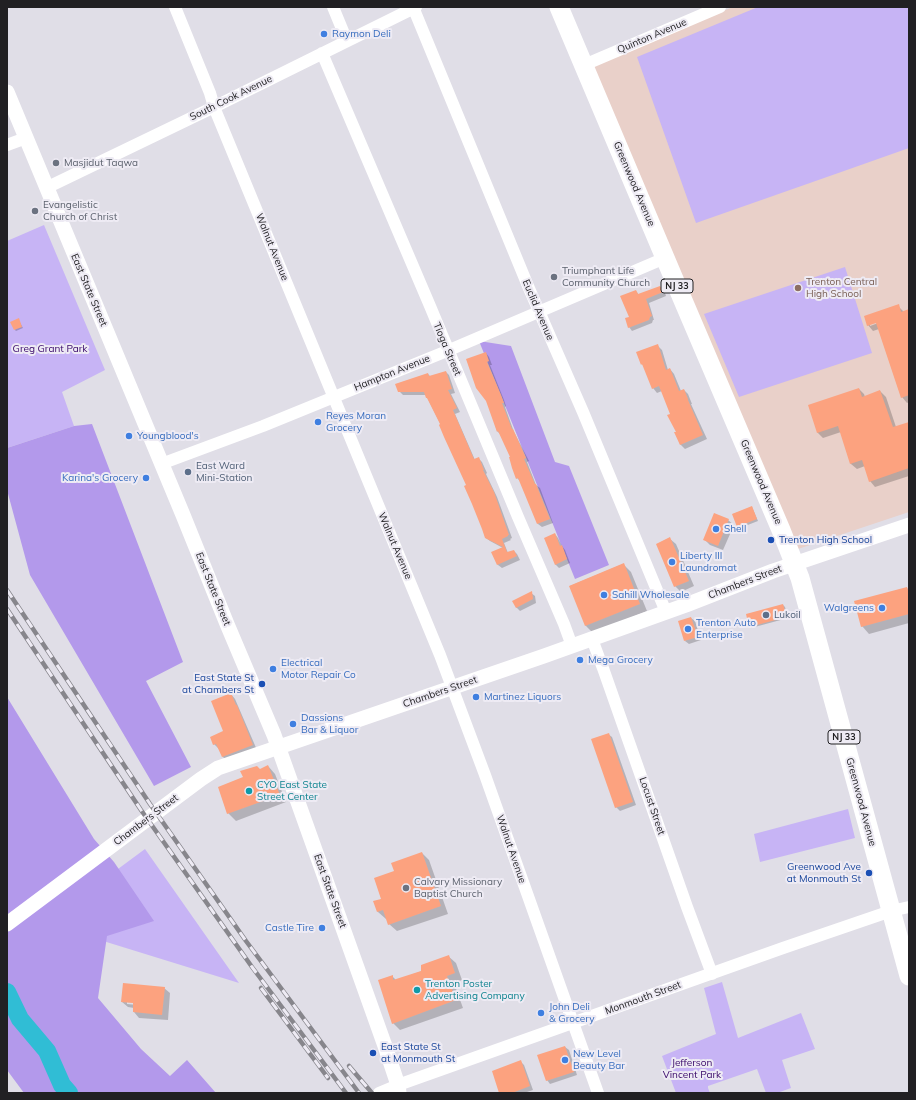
<!DOCTYPE html>
<style>
body{margin:0}
#map{position:relative;width:916px;height:1100px;overflow:hidden;background:#e0dee7;font-family:Mulish,sans-serif}
canvas{display:block}
.frame{position:absolute;inset:0;border:8px solid #212023;pointer-events:none}
</style>
<div id="map">
<canvas width="916" height="1100"></canvas>
<div class="frame"></div>
</div>
<script>
const context = document.querySelector('canvas').getContext('2d');
context.lineJoin = 'round';
function fill(path, color) {
  context.fillStyle = color;
  context.fill(path, 'evenodd');
}
function poly(rows) {
  const path = new Path2D();
  for (const r of rows) {
    path.moveTo(r[0], r[1]);
    for (let i = 2; i < r.length; i += 2) path.lineTo(r[i], r[i + 1]);
  }
  return path;
}
function strokePath(path, color, width, dash) {
  context.strokeStyle = color;
  context.lineWidth = width;
  context.lineCap = dash ? 'butt' : 'round';
  context.setLineDash(dash || []);
  context.stroke(path);
}
function drawText(font, color, halo, rows, align = 'center') {
  context.font = font + ' Mulish,sans-serif';
  context.lineWidth = 4;
  context.setLineDash([]);
  context.textBaseline = 'middle';
  context.strokeStyle = halo;
  context.fillStyle = color;
  for (const [text, x, y, turn = 0] of rows) {
    context.save();
    context.translate(x, y);
    context.rotate((+turn || 0) * Math.PI / 180);
    context.textAlign = isNaN(turn) ? turn : align;
    if (halo) context.strokeText(text, 0, 0);
    context.fillText(text, 0, 0);
    context.restore();
  }
}
const education = poly([
 [733,7,909,7,909,512,798,549,592,64]
]);
const green = poly([
 [758,7,909,7,909,148,844,171,696,223,637,57],
 [44,225,105,370,62,392,74,426,7,448,7,241],
 [845,267,872,353,739,397,704,314],
 [848,809,855,838,760,862,754,834],
 [145,849,239,983,45,923],
 [722,982,738,1038,801,1013,815,1049,782,1060,791,1088,777,1093,766,1093,757,1069,708,1086,708,1088,710,1093,676,1093,662,1056,716,1034,704,988]
]);
const forest = poly([
 [479,341,511,346,555,462,569,466,609,565,575,579],
 [92,424,183,662,146,681,191,767,154,786,30,575,7,490,7,448,74,426],
 [7,697,94,839,114,862,154,921,107,936,98,998,141,1049,170,1076,187,1060,216,1093,24,1093,7,1070]
]);
const shadow = poly([
 [660,287,664,290,666,296,649,303,654,320,653,320,652,323,632,331,629,327,630,318,636,291,639,295],
 [898,306,904,312,909,310,909,402,907,403,902,397,879,329,873,331,868,325,865,317],
 [881,320,881,322,870,326,870,324],
 [18,319,23,328,16,331,15,330],
 [657,345,662,350,668,370,670,369,674,374,681,391,684,390,688,394,692,404,691,404,707,439,685,449,680,444,671,414,662,391,657,393,653,388,645,367,642,364,638,353],
 [486,353,489,357,492,365,490,365,504,400,506,406,505,407,514,432,529,461,527,462,536,485,540,488,553,523,542,527,538,524,520,481,517,478,512,457,501,435,497,431,487,400],
 [446,372,449,375,455,393,451,394,460,412,455,414,475,460,478,458,482,462,487,473,486,474,497,497,512,538,510,539,511,540,504,543,508,553,514,551,517,554,520,560,502,568,498,565,493,552,503,548,490,541,486,538,467,486,441,425,426,395,403,395,399,391,428,374,431,377],
 [859,389,864,394,865,397,880,391,886,397,896,427,909,423,909,476,875,487,870,481,865,466,857,469,851,464,841,432,823,438,817,432],
 [752,507,758,521,740,528,733,514],
 [728,520,734,525,723,550,710,545,704,539],
 [555,534,558,538,562,546,565,550,570,563,559,568,555,564],
 [670,539,676,544,694,586,681,592,675,586],
 [623,564,631,572,647,611,593,633,586,626,570,586],
 [907,588,909,590,909,623,869,634,862,626],
 [531,593,535,596,536,603,520,611,516,607],
 [783,605,785,607,788,618,751,628,750,626],
 [691,618,695,621,701,640,689,644,685,641],
 [231,694,235,699,257,750,227,761,223,757,219,749,214,744,225,732],
 [608,734,612,737,636,805,620,811,616,807],
 [268,766,275,774,286,802,236,821,228,813,260,770],
 [422,853,429,860,448,914,397,931,389,924,387,919,386,919,378,912,375,902,382,899,395,872],
 [448,956,456,963,462,980,454,983,463,1008,400,1030,393,1023,392,976,396,980,422,971],
 [164,988,170,993,168,1020,139,1018,134,1012,134,1008,128,1007,122,1002],
 [127,1002,139,1003,138,1005,127,1004],
 [565,1047,569,1050,577,1075,550,1084,547,1080],
 [521,1062,524,1065,533,1090,524,1093,501,1093]
]);
const river = poly([
 [7,992,20,1019,47,1051,62,1085,69,1093]
]);
const building = poly([
 [660,286,663,292,646,299,652,316,650,317,649,320,628,328,625,318,629,317,620,296,636,290,638,294],
 [899,304,901,312,909,309,909,395,901,398,876,323,867,326,864,316],
 [19,318,22,327,14,330,10,322],
 [658,344,666,370,670,368,679,391,684,389,688,399,688,400,703,435,680,445,674,432,676,432,667,415,670,414,659,386,652,389,642,364,641,365,636,352],
 [486,352,489,361,487,362,501,395,504,403,502,403,512,429,513,429,526,458,524,459,535,484,536,484,550,519,537,524,518,478,516,479,512,468,509,457,510,457,498,431,497,432,486,401,476,388,466,359],
 [446,371,452,389,448,390,457,408,453,410,474,459,479,457,484,470,483,470,494,492,509,535,508,535,508,536,502,539,507,552,514,550,517,556,497,565,491,552,503,547,485,538,482,529,472,504,464,486,466,485,444,437,439,425,440,424,427,398,426,398,424,392,398,392,395,384,428,373,429,376],
 [859,388,862,397,880,390,893,427,909,422,909,468,869,482,862,460,850,464,838,426,817,433,808,405],
 [752,506,757,519,737,527,732,514],
 [714,513,729,519,718,546,703,540],
 [555,533,560,546,562,545,567,559,555,565,544,538],
 [670,537,689,581,674,587,656,544],
 [624,563,640,604,585,626,569,586],
 [907,587,909,594,909,614,861,627,854,601],
 [532,591,533,599,516,608,512,601],
 [783,604,787,617,749,627,746,614],
 [691,617,698,637,684,641,678,621],
 [231,693,236,705,237,705,253,745,222,757,216,744,213,745,210,737,223,731,211,701],
 [609,733,633,802,615,808,591,739],
 [268,765,280,795,227,814,218,787,243,777,240,771,257,766,260,769],
 [422,852,441,906,388,925,383,910,377,912,373,901,381,899,374,878,394,871,391,863],
 [449,955,455,973,447,976,456,1000,392,1024,378,980,393,975,393,980,421,971,421,965],
 [123,983,165,987,162,1015,133,1012,133,1003,121,1002],
 [565,1046,574,1072,546,1081,537,1055],
 [521,1060,530,1086,512,1093,499,1093,492,1071]
]);
const minor = poly([
 [175,7,210,93,214,107,440,655,485,775,598,1093],
 [333,7,347,41],
 [413,7,528,286,583,412,666,612],
 [322,53,430,306,518,517,564,624,572,646],
 [584,65,720,7],
 [7,145,26,138],
 [46,188,214,107,416,7],
 [161,464,263,426,447,351,665,258],
 [592,639,604,671,687,907,712,974],
 [379,1093,398,1085,783,948,891,911,909,907]
]);
const tertiary = poly([
 [7,92,183,515,227,624,274,735,385,1046,398,1085,399,1093],
 [7,924,201,779,218,768,544,656,686,605,773,571,909,525]
]);
const primary = poly([
 [559,7,682,298,781,530,800,578,909,976]
]);
const rail = poly([
 [7,590,150,804,246,941,359,1093],
 [7,609,141,810,252,967,346,1093],
 [261,988,328,1078],
 [349,1066,372,1093]
]);
const markers = [
 [324,34,4,"#3f7fe0"],
 [56,163,4,"#6b7280"],
 [35,211,4,"#6b7280"],
 [554,277,4,"#6b7280"],
 [798,288,4,"#8d6e63"],
 [318,422,4,"#3f7fe0"],
 [129,436,4,"#3f7fe0"],
 [188,472,4,"#5c6f8a"],
 [146,478,4,"#3f7fe0"],
 [716,529,4,"#3f7fe0"],
 [771,540,4,"#1a4fb4"],
 [672,562,4,"#3f7fe0"],
 [604,595,4,"#3f7fe0"],
 [882,608,4,"#3f7fe0"],
 [766,615,4,"#5c6f8a"],
 [688,629,4,"#3f7fe0"],
 [580,660,4,"#3f7fe0"],
 [273,669,4,"#3f7fe0"],
 [262,684,4,"#1a4fb4"],
 [476,697,4,"#3f7fe0"],
 [293,724,4,"#3f7fe0"],
 [249,791,4,"#0f9aa8"],
 [869,873,4,"#1a4fb4"],
 [406,888,4,"#6b7280"],
 [322,928,4,"#3f7fe0"],
 [417,990,4,"#0f9aa8"],
 [541,1013,4,"#3f7fe0"],
 [373,1053,4,"#1a4fb4"],
 [565,1060,4,"#3f7fe0"]
];
const shields = [
 [677,286,32],
 [844,737,32]
];
const shieldNames = [
 ["NJ 33",677,286],
 ["NJ 33",844,737]
];
const shopNames = [
 ["Raymon Deli",332,34],
 ["Reyes Moran",326,416],
 ["Grocery",326,428],
 ["Youngblood's",137,436],
 ["Karina's Grocery",138,478,"right"],
 ["Shell",724,529],
 ["Liberty III",680,556],
 ["Laundromat",680,568],
 ["Sahill Wholesale",612,595],
 ["Walgreens",874,608,"right"],
 ["Trenton Auto",696,623],
 ["Enterprise",696,635],
 ["Mega Grocery",588,660],
 ["Electrical",281,663],
 ["Motor Repair Co",281,675],
 ["Martinez Liquors",484,697],
 ["Dassions",301,718],
 ["Bar & Liquor",301,730],
 ["Castle Tire",314,928,"right"],
 ["John Deli",549,1007],
 ["& Grocery",549,1019],
 ["New Level",573,1054],
 ["Beauty Bar",573,1066]
];
const streetNames = [
 ["Quinton Avenue",652,36,-23],
 ["South Cook Avenue",231,98,-26],
 ["Greenwood Avenue",634,184,67],
 ["Walnut Avenue",272,247,68],
 ["East State Street",89,290,67],
 ["Euclid Avenue",538,310,67],
 ["Tioga Street",447,349,67],
 ["Hampton Avenue",392,373,-22],
 ["Greenwood Avenue",761,482,67],
 ["Walnut Avenue",395,546,67],
 ["Chambers Street",745,582,-21],
 ["East State Street",213,589,68],
 ["Chambers Street",440,692,-19],
 ["Greenwood Avenue",861,802,75],
 ["Locust Street",652,806,71],
 ["Chambers Street",146,820,-37],
 ["Walnut Avenue",511,849,71],
 ["East State Street",330,891,70],
 ["Monmouth Street",643,998,-20]
];
const worshipNames = [
 ["Masjidut Taqwa",64,163],
 ["Evangelistic",43,205],
 ["Church of Christ",43,217],
 ["Triumphant Life",562,271],
 ["Community Church",562,283],
 ["Calvary Missionary",414,882],
 ["Baptist Church",414,894]
];
const educationNames = [
 ["Trenton Central",806,282],
 ["High School",806,294]
];
const parkNames = [
 ["Greg Grant Park",50,349],
 ["Jefferson",692,1063],
 ["Vincent Park",692,1075]
];
const serviceNames = [
 ["East Ward",196,466],
 ["Mini-Station",196,478],
 ["Lukoil",774,615]
];
const transitNames = [
 ["Trenton High School",779,540],
 ["East State St",254,678,"right"],
 ["at Chambers St",254,690,"right"],
 ["Greenwood Ave",861,867,"right"],
 ["at Monmouth St",861,879,"right"],
 ["East State St",381,1047],
 ["at Monmouth St",381,1059]
];
const cultureNames = [
 ["CYO East State",257,785],
 ["Street Center",257,797],
 ["Trenton Poster",425,984],
 ["Advertising Company",425,996]
];
fill(education, '#e9d0c9');
fill(green, '#c7b4f5');
fill(forest, '#b399eb');
fill(shadow, '#0003');
strokePath(river, '#30bdd5', 18);
fill(building, '#fca27f');
strokePath(minor, '#fff', 12);
strokePath(tertiary, '#fff', 15);
strokePath(primary, '#fff', 19);
strokePath(rail, '#87868c', 4.5);
strokePath(rail, '#eeebf4', 3, [9]);
for (const [x, y, r, color] of markers) {
  const dot = new Path2D();
  dot.arc(x, y, r, 0, 2 * Math.PI);
  context.fillStyle = color;
  context.fill(dot);
  strokePath(dot, '#eeebf4', 1.5);
}
for (const [x, y, w] of shields) {
  const box = new Path2D();
  box.roundRect(x - w / 2, y - 7, w, 14, 3);
  context.fillStyle = '#eeebf4';
  context.fill(box);
  strokePath(box, '#212023', 1);
}
drawText('bold 9px', '#212023', null, shieldNames);
drawText('10px', '#366cbe', '#eeebf4', shopNames, 'left');
drawText('10px', '#212023', '#eeebf4', streetNames);
drawText('10px', '#5b616d', '#eeebf4', worshipNames, 'left');
drawText('10px', '#785e54', '#eeebf4', educationNames, 'left');
drawText('10px', '#360467', '#eeebf4', parkNames);
drawText('10px', '#4e5e75', '#eeebf4', serviceNames, 'left');
drawText('10px', '#164399', '#eeebf4', transitNames, 'left');
drawText('10px', '#0d838f', '#eeebf4', cultureNames, 'left');
</script>
